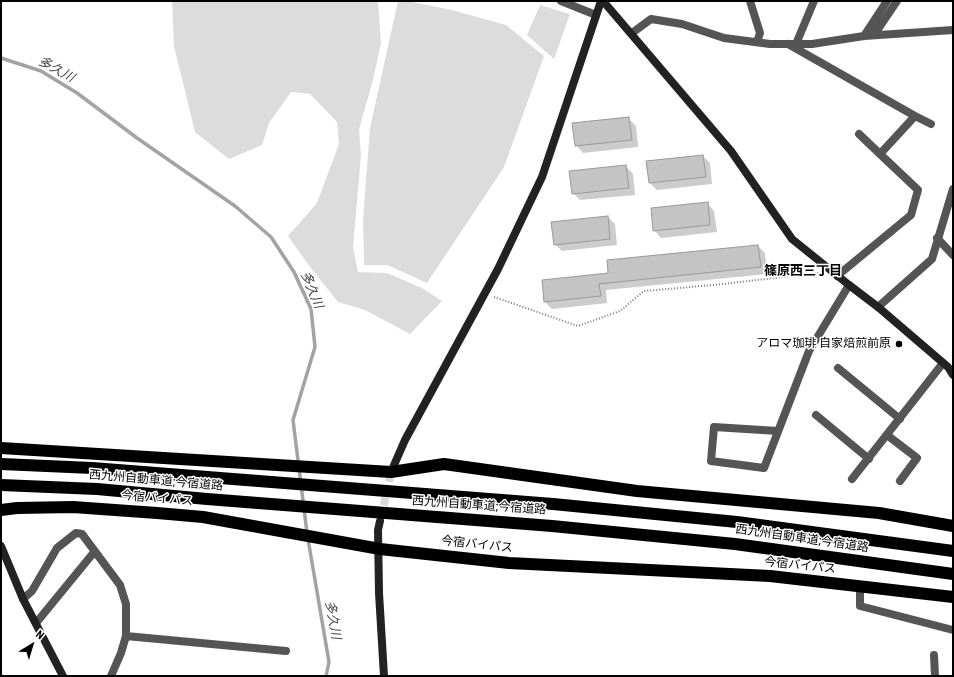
<!DOCTYPE html>
<meta charset="utf-8">
<style>
body{margin:0}
#map{position:relative;width:954px;height:677px;overflow:hidden;background:#fff;font-family:"Roboto Condensed",sans-serif}
canvas{display:block}
.frame{position:absolute;inset:0;border:2px solid #000;pointer-events:none}
.north{position:absolute;left:12px;top:625px;width:40px;height:40px;-webkit-text-stroke:3px #fff;paint-order:stroke;rotate:38deg;font-size:11px;font-weight:700;line-height:16px;text-align:center;color:#000}
.north::after{content:'';display:block;margin:auto;width:14px;height:18px;background:#000;clip-path:polygon(50% 0,100% 100%,50% 72%,0 100%)}
</style>
<div id="map">
<canvas width="954" height="677"></canvas>
<div class="frame"></div>
<div class="north">N</div>
</div>
<script>
const context = document.querySelector('canvas').getContext('2d');
context.lineJoin = 'round';
function fill(path, color) {
  context.fillStyle = color;
  context.fill(path, 'evenodd');
}
function poly(rows) {
  const path = new Path2D();
  for (const r of rows) {
    path.moveTo(r[0], r[1]);
    for (let i = 2; i < r.length; i += 2) path.lineTo(r[i], r[i + 1]);
  }
  return path;
}
function strokePath(path, color, width, dash) {
  context.strokeStyle = color;
  context.lineWidth = width;
  context.lineCap = dash ? 'butt' : 'round';
  context.setLineDash(dash || []);
  context.stroke(path);
}
function drawText(font, color, halo, rows, align = 'center') {
  context.font = font + ' "Roboto Condensed","Noto Sans JP",sans-serif';
  context.lineWidth = 3;
  context.setLineDash([]);
  context.textBaseline = 'middle';
  context.strokeStyle = halo;
  context.fillStyle = color;
  for (const [text, x, y, turn = 0] of rows) {
    context.save();
    context.translate(x, y);
    context.rotate((+turn || 0) * Math.PI / 180);
    context.textAlign = isNaN(turn) ? turn : align;
    if (halo) context.strokeText(text, 0, 0);
    context.fillText(text, 0, 0);
    context.restore();
  }
}
const green = poly([
 [172,1,378,1,381,43,373,80,359,129,361,155,353,247,358,272,387,273,422,288,442,301,410,334,365,310,338,302,310,267,288,236,317,203,339,144,337,122,310,94,291,92,269,123,262,145,229,159,195,132,174,46],
 [398,1,407,1,452,10,506,25,544,56,504,167,427,283,387,265,364,265,363,220,370,128],
 [540,5,570,14,554,59,527,35]
]);
const shadow = poly([
 [629,119,636,126,638,147,583,153,576,145],
 [703,156,710,163,712,184,657,190,650,183],
 [626,166,633,174,635,195,580,200,573,193],
 [707,203,714,211,717,232,661,238,654,230],
 [608,217,615,224,617,245,562,251,555,244],
 [758,246,765,253,767,274,606,290,607,303,552,309,545,302,543,281,609,274]
]);
const stream = poly([
 [1,58,41,71,77,93,137,138,235,206,271,237,294,272,311,309,315,347,293,420,307,533],
 [308,539,329,662,326,676]
]);
const building = poly([
 [629,117,632,140,575,146,572,123,629,117],
 [703,155,706,177,649,183,646,161,703,155],
 [626,165,629,188,572,194,569,171,626,165],
 [708,202,710,225,653,231,651,208,708,202],
 [608,216,610,239,554,245,551,222,608,216],
 [758,245,761,267,599,284,601,296,544,302,542,280,608,273,607,260,758,245]
]);
const secondaryTunnel = poly([
 [381,517,391,472]
]);
const path = poly([
 [494,297,578,326,620,311,644,291,714,285,818,273]
]);
const street = poly([
 [561,1,596,15],
 [750,1,760,33,757,42],
 [632,33,651,19,682,24,724,38,770,44,812,44,864,36,953,30],
 [874,35,897,1],
 [864,36,887,1],
 [788,44,915,116,880,154,918,190,911,215,837,276],
 [796,44,814,1],
 [915,116,931,124],
 [859,134,880,154],
 [937,238,953,255],
 [878,307,932,259,953,189],
 [838,368,900,419],
 [816,415,869,459],
 [778,431,714,427,711,461,764,468,809,351,849,285],
 [887,435,917,458,900,481],
 [852,479,943,363],
 [860,586,860,606,953,630],
 [23,599,32,591,57,548,76,533,82,534,120,585,126,604,126,636,121,653,111,676],
 [36,623,95,551],
 [126,636,286,651],
 [934,655,935,676]
]);
const secondary = poly([
 [603,1,731,151,792,239,849,285,878,307,948,367,953,375],
 [391,472,405,440,498,269,542,177,601,1],
 [380,521,378,530,379,593,384,676],
 [1,546,23,599,63,676]
]);
const highway = poly([
 [1,448,391,472,444,464,637,491,879,513,953,526],
 [1,464,92,468,553,504,737,522,953,551],
 [1,485,97,489,207,499,552,526,735,544,953,574],
 [1,510,17,508,73,507,157,513,203,517,380,549,509,563,770,576,953,597]
]);
const markers = [
 [899,344,4,"#000"]
];
const poiNames = [
 ["アロマ珈琲 自家焙煎前原",891,344]
];
const streetNames = [
 ["西九州自動車道;今宿道路",156,481,5],
 ["今宿バイパス",157,499,5],
 ["西九州自動車道;今宿道路",479,506,4],
 ["西九州自動車道;今宿道路",802,539,8],
 ["今宿バイパス",477,545,6],
 ["今宿バイパス",800,566,6]
];
const waterNames = [
 ["多久川",56,70,29],
 ["多久川",311,290,68],
 ["多久川",332,620,80]
];
const neighbourhoodNames = [
 ["篠原西三丁目",803,272]
];
fill(green, '#dcdcdc');
fill(shadow, '#0003');
strokePath(stream, '#a3a3a3', 3.5);
fill(building, '#c4c4c4');
strokePath(building, '#999', 1);
strokePath(secondaryTunnel, '#d9d9d9', 8, [8, 4]);
strokePath(path, '#777', 2, [1, 2]);
strokePath(street, '#555', 8);
strokePath(secondary, '#222', 8);
strokePath(highway, '#000', 12);
for (const [x, y, r, color] of markers) {
  const dot = new Path2D();
  dot.arc(x, y, r, 0, 2 * Math.PI);
  context.fillStyle = color;
  context.fill(dot);
  strokePath(dot, '#fff', 1.5);
}
drawText('12px', '#000', '#fff', poiNames, 'right');
drawText('12px', '#000', '#fff', streetNames);
drawText('italic 13px', '#444', '#fff', waterNames);
drawText('bold 13px', '#000', '#fff', neighbourhoodNames);
</script>
